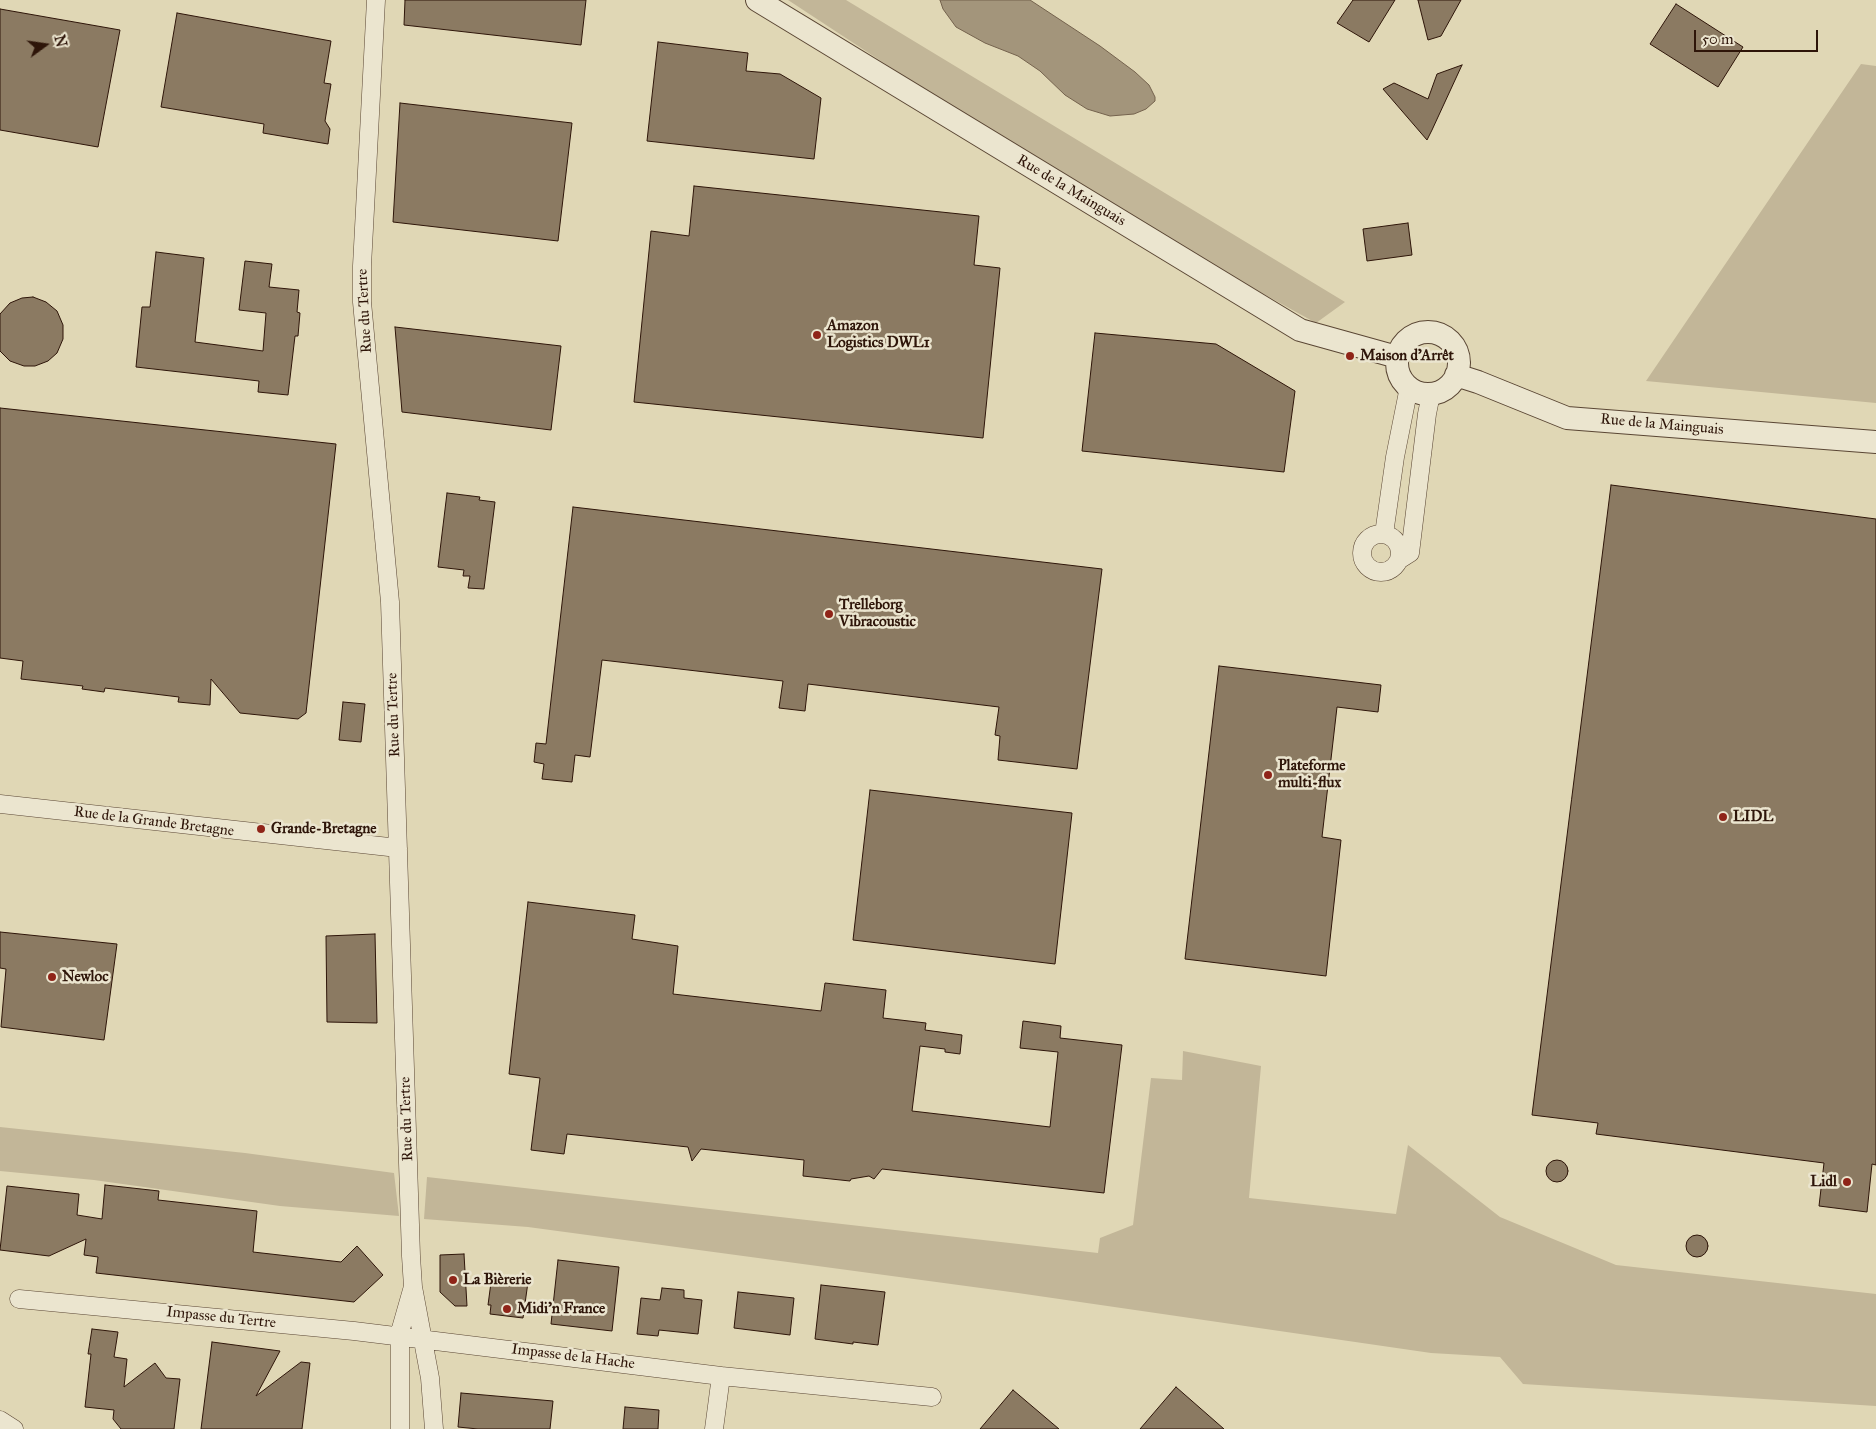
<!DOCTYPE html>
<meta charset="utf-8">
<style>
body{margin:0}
#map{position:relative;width:1876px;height:1429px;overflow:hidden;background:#e0d7b5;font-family:"IM FELL Great Primer",serif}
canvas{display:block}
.north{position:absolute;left:20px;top:20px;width:50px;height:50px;-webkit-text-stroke:4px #ebe5cf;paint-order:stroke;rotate:76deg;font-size:14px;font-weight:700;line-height:20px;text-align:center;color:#2e1509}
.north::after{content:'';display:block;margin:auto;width:18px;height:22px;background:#2e1509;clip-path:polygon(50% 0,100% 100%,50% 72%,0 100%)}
.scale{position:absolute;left:1694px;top:30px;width:124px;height:22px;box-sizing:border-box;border:2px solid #2e1509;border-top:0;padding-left:6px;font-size:15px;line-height:18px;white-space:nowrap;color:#2e1509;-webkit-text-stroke:4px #ebe5cf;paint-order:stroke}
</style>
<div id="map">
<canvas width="1876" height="1429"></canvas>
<div class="north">N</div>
<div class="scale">50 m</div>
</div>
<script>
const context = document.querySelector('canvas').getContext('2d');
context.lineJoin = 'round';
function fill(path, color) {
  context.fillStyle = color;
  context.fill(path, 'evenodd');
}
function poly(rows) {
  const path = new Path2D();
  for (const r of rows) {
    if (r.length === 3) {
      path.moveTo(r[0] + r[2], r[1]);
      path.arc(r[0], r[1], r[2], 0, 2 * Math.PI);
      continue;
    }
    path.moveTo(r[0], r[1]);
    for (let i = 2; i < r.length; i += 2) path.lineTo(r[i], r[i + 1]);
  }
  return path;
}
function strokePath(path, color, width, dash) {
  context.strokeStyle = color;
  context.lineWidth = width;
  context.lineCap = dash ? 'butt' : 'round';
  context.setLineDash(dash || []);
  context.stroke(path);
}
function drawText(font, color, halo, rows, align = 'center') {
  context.font = font + ' "IM FELL Great Primer",serif';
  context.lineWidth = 5;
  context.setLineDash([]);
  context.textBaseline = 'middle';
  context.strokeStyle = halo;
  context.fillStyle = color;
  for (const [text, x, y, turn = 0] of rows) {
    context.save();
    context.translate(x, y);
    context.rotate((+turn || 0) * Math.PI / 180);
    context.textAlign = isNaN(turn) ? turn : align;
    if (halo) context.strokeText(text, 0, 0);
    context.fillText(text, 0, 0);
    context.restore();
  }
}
const green = poly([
 [788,0,846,0,1345,302,1316,323,1157,235,1015,149],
 [1861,64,1876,66,1876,403,1646,381],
 [1183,1051,1261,1066,1249,1198,1396,1214,1408,1145,1500,1217,1616,1265,1876,1294,1876,1406,1523,1384,1500,1357,1431,1353,1018,1293,528,1227,424,1219,427,1177,1098,1253,1100,1238,1133,1225,1151,1078,1182,1080],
 [0,1127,245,1153,394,1173,399,1216,280,1206,94,1180,0,1171]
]);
const water = poly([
 [940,0,1030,0,1100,46,1135,72,1149,85,1155,97,1155,101,1146,109,1134,114,1110,116,1087,109,1065,95,1040,71,1018,56,985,43,956,27,943,9,940,0]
]);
const building = poly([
 [405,0,586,0,581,45,404,25,405,0],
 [1353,0,1395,0,1369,42,1337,23,1353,0],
 [1418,0,1461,0,1441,36,1428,40,1418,0],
 [1676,4,1743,47,1718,87,1650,44,1676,4],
 [0,9,120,30,98,147,0,130,0,9],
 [177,13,331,41,324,83,331,84,325,121,330,129,328,144,263,133,264,124,161,107,177,13],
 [658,42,748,53,746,71,780,74,821,98,814,159,647,141,658,42],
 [1462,65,1432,130,1427,140,1383,89,1394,83,1428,99,1437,74,1462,65],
 [400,103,572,123,558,241,393,222,400,103],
 [694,186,979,216,974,265,1000,268,983,438,634,402,651,231,689,236,694,186],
 [1408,223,1412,255,1367,261,1363,229,1408,223],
 [156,252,204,258,195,342,263,351,266,313,239,310,245,261,272,264,269,287,299,290,297,312,300,313,298,336,295,336,288,395,258,392,259,381,136,367,142,307,150,307,156,252],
 [33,297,46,302,57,311,63,325,63,339,57,353,48,361,35,366,24,366,10,361,0,351,0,314,10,303,22,298,33,297],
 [395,327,561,346,551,430,402,412,395,327],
 [1095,333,1216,344,1295,391,1284,472,1082,451,1095,333],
 [0,408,336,444,306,713,298,719,240,713,211,679,210,705,178,702,179,697,105,688,104,692,82,689,83,686,21,679,23,661,0,658,0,408],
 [1611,485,1876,519,1876,1165,1872,1164,1867,1212,1819,1206,1824,1163,1596,1134,1598,1123,1532,1115,1611,485],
 [447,493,480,497,479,500,495,502,484,589,468,588,470,576,463,576,464,570,438,567,447,493],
 [573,507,1102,569,1077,769,998,760,1000,736,995,735,999,707,808,684,805,711,779,708,783,681,602,660,590,757,575,755,572,782,542,779,544,764,534,762,536,743,546,744,573,507],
 [1219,666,1381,685,1378,712,1337,707,1322,837,1341,840,1326,976,1185,959,1219,666],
 [343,702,365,704,361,742,339,740,343,702],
 [870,790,1072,813,1055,964,853,940,870,790],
 [528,902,635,915,632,939,678,946,673,994,821,1011,825,983,886,990,883,1018,926,1023,925,1030,962,1035,960,1054,945,1052,945,1049,920,1046,912,1111,1050,1127,1058,1052,1020,1048,1023,1021,1061,1026,1060,1038,1122,1045,1104,1193,882,1169,874,1179,869,1176,851,1179,850,1181,803,1176,804,1160,701,1149,692,1161,688,1147,567,1134,564,1154,531,1150,540,1078,509,1074,528,902],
 [0,932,117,944,104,1040,1,1027,6,969,0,968,0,932],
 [375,934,377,1023,327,1022,326,936,375,934],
 [1557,1171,11],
 [105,1185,159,1191,158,1200,257,1211,253,1252,341,1262,357,1246,383,1275,354,1302,96,1273,98,1257,84,1255,86,1239,49,1256,0,1250,7,1186,79,1194,77,1215,102,1219,105,1185],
 [1697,1246,11],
 [464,1254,467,1306,455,1306,440,1292,440,1255,464,1254],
 [558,1260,619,1267,612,1331,551,1324,558,1260],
 [492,1275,528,1282,523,1318,490,1314,491,1305,488,1305,492,1275],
 [821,1285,885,1292,878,1345,853,1342,853,1344,815,1339,821,1285],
 [662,1288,684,1290,684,1298,702,1300,698,1334,659,1330,658,1336,637,1334,641,1298,660,1300,662,1288],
 [738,1292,794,1298,790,1335,734,1328,738,1292],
 [92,1329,118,1332,114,1357,127,1359,124,1387,155,1363,166,1378,180,1379,174,1429,121,1429,113,1419,114,1410,85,1407,91,1354,88,1354,92,1329],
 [212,1342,280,1351,256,1396,301,1362,310,1363,302,1429,201,1429,212,1342],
 [1176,1387,1224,1429,1140,1429,1176,1387],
 [1013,1390,1059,1429,980,1429,1013,1390],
 [461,1393,553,1401,550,1429,478,1429,458,1427,461,1393],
 [625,1407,659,1410,658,1429,623,1429,625,1407]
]);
const minor = poly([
 [376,0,362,266,362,302,390,602,411,1256,413,1287,430,1378,434,1429],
 [1384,534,1395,457,1409,387],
 [1381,553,19],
 [1399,560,1410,553,1427,414,1431,394],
 [0,804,398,848],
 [19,1299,354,1331,721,1376,932,1397],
 [0,1420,14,1429],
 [400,1429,400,1332,412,1290],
 [714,1429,721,1376]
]);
const tertiary = poly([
 [757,0,1300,330,1397,357],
 [1428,363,31],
 [1456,375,1478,382,1567,418,1876,442]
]);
const markers = [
 [817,335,5,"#8f2418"],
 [1350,356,5,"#8f2418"],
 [829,614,5,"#8f2418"],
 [1268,775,5,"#8f2418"],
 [1723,817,5,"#8f2418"],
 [261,829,5,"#8f2418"],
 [52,977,5,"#8f2418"],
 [1847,1182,5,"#8f2418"],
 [453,1280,5,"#8f2418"],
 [507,1309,5,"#8f2418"]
];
const streetNames = [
 ["Rue de la Mainguais",1071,191,31],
 ["Rue du Tertre",365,311,-93],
 ["Rue de la Mainguais",1662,425,5],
 ["Rue du Tertre",394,715,-92],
 ["Rue de la Grande Bretagne",154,822,7],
 ["Rue du Tertre",407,1119,-92],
 ["Impasse du Tertre",221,1318,6],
 ["Impasse de la Hache",573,1357,7]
];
const poiNames = [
 ["Amazon",827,326],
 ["Logistics DWL1",827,343],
 ["Maison d'Arrêt",1360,356],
 ["Trelleborg",839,605],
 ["Vibracoustic",839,622],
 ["Plateforme",1278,766],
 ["multi-flux",1278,783],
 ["LIDL",1733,817],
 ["Grande-Bretagne",271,829],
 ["Newloc",62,977],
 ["Lidl",1837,1182,"right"],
 ["La Bièrerie",463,1280],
 ["Midi'n France",517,1309]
];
fill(green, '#c2b698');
fill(water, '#a3957b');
strokePath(water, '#74624d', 1);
fill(building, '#8b7a62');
strokePath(building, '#2e1509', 1);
strokePath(minor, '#5a4634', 19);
strokePath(tertiary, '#5a4634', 24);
strokePath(minor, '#ebe5cf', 18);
strokePath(tertiary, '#ebe5cf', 22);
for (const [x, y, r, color] of markers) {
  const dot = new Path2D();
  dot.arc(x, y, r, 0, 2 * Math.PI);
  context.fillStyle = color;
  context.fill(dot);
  strokePath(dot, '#ebe5cf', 2);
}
drawText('15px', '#2e1509', '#ebe5cf', streetNames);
drawText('bold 15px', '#2e1509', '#ebe5cf', poiNames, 'left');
</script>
